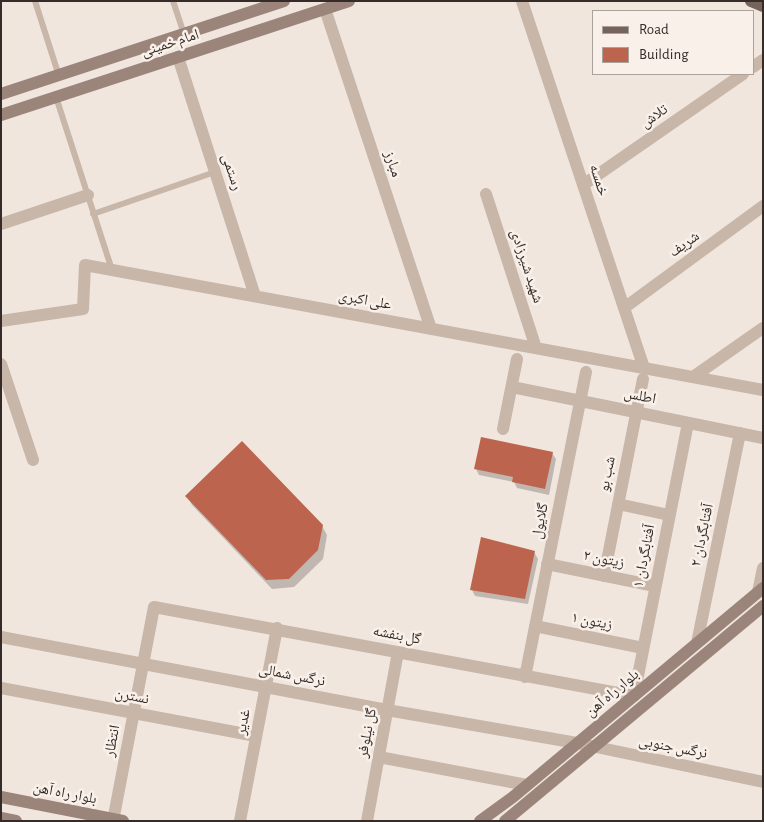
<!DOCTYPE html>
<meta charset="utf-8">
<style>
body{margin:0}
#map{position:relative;width:764px;height:822px;overflow:hidden;background:#f0e6dd;font-family:"Alegreya Sans",sans-serif}
canvas{display:block}
.frame{position:absolute;inset:0;border:2px solid #352c29;pointer-events:none}
.legend{position:absolute;left:592px;top:10px;width:162px;height:65px;box-sizing:border-box;background:#f8f0e9;border:1px solid #aaa29c;margin:0;padding:6px 9px;list-style:none;font-size:15px;color:#352c29}
.legend li{display:flex;align-items:center;gap:10px;height:25px}
.legend b{width:25px;border:1px solid #aaa29c}
</style>
<div id="map">
<canvas width="764" height="822"></canvas>
<div class="frame"></div>
<ul class="legend">
<li><b style="height:6px;background:#76635b"></b>Road</li>
<li><b style="height:14px;background:#bd644e"></b>Building</li>
</ul>
</div>
<script>
const context = document.querySelector('canvas').getContext('2d');
context.lineJoin = 'round';
function fill(path, color) {
  context.fillStyle = color;
  context.fill(path, 'evenodd');
}
function poly(rows) {
  const path = new Path2D();
  for (const r of rows) {
    path.moveTo(r[0], r[1]);
    for (let i = 2; i < r.length; i += 2) path.lineTo(r[i], r[i + 1]);
  }
  return path;
}
function strokePath(path, color, width, dash) {
  context.strokeStyle = color;
  context.lineWidth = width;
  context.lineCap = dash ? 'butt' : 'round';
  context.setLineDash(dash || []);
  context.stroke(path);
}
function drawText(font, color, halo, rows, align = 'center') {
  context.font = font + ' "Alegreya Sans","Noto Naskh Arabic",sans-serif';
  context.lineWidth = 5;
  context.setLineDash([]);
  context.textBaseline = 'middle';
  context.strokeStyle = halo;
  context.fillStyle = color;
  for (const [text, x, y, turn = 0] of rows) {
    context.save();
    context.translate(x, y);
    context.rotate((+turn || 0) * Math.PI / 180);
    context.textAlign = isNaN(turn) ? turn : align;
    if (halo) context.strokeText(text, 0, 0);
    context.fillText(text, 0, 0);
    context.restore();
  }
}
const shadow = poly([
 [552,453,556,459,549,495,517,488,514,482,479,475,476,469],
 [187,496,322,526,327,535,323,559,294,587,272,589,192,505],
 [534,552,538,559,528,604,475,596,472,590]
]);
const building = poly([
 [481,437,553,452,545,489,512,482,513,477,474,469],
 [242,441,323,525,318,550,289,579,266,580,185,496],
 [481,537,535,551,525,599,470,590]
]);
const lane = poly([
 [35,1,59,76],
 [173,1,184,34],
 [56,97,112,270],
 [93,214,215,172]
]);
const street = poly([
 [522,1,644,368],
 [325,9,431,329],
 [178,57,255,296],
 [753,67,763,60],
 [583,185,743,74],
 [486,194,536,348],
 [1,224,88,195],
 [624,308,763,206],
 [1,321,83,309,85,265,763,390],
 [1,364,33,460],
 [693,377,763,328],
 [512,387,763,438],
 [503,429,517,359],
 [618,504,669,515],
 [547,564,655,586],
 [604,576,643,379],
 [758,592,763,568],
 [535,626,643,648],
 [1,637,387,710,577,743,763,782],
 [697,643,740,433],
 [525,677,586,372],
 [1,688,256,736],
 [379,757,527,785],
 [113,821,154,607,634,696,688,423],
 [240,821,277,628],
 [367,821,398,652]
]);
const secondary = poly([
 [1,94,284,1],
 [1,115,349,1],
 [1,797,123,821],
 [1,818,16,821],
 [480,821,513,797,763,588],
 [505,821,763,606]
]);
const primary = poly([
 [751,1,763,6]
]);
const streetNames = [
 ["امام خمینی",170,43,-18],
 ["تلاش",654,116,-35],
 ["مبارز",393,164,72],
 ["رستمی",232,172,72],
 ["خمسه",599,180,72],
 ["شریف",684,244,-36],
 ["شهید شیرزادی",527,266,72],
 ["علی اکبری",365,300,10],
 ["اطلس",640,396,11],
 ["شب بو",607,474,-79],
 ["گلایول",540,521,-79],
 ["آفتابگردان ۲",702,535,-78],
 ["آفتابگردان ۱",644,556,-79],
 ["زیتون ۲",604,559,11],
 ["زیتون ۱",592,621,11],
 ["گل بنفشه",397,635,11],
 ["نرگس شمالی",292,675,11],
 ["بلوار راه آهن",612,693,-40],
 ["نسترن",132,696,11],
 ["غدیر",243,722,-79],
 ["گل نیلوفر",367,733,-79],
 ["انتظار",112,741,-79],
 ["نرگس جنوبی",673,747,11],
 ["بلوار راه آهن",65,793,11]
];
fill(shadow, '#0003');
fill(building, '#bd644e');
strokePath(lane, '#c8b6a9', 6);
strokePath(street, '#c8b6a9', 12);
strokePath(secondary, '#9b857b', 12);
strokePath(primary, '#76635b', 12);
drawText('15px', '#352c29', '#f8f0e9', streetNames);
</script>
